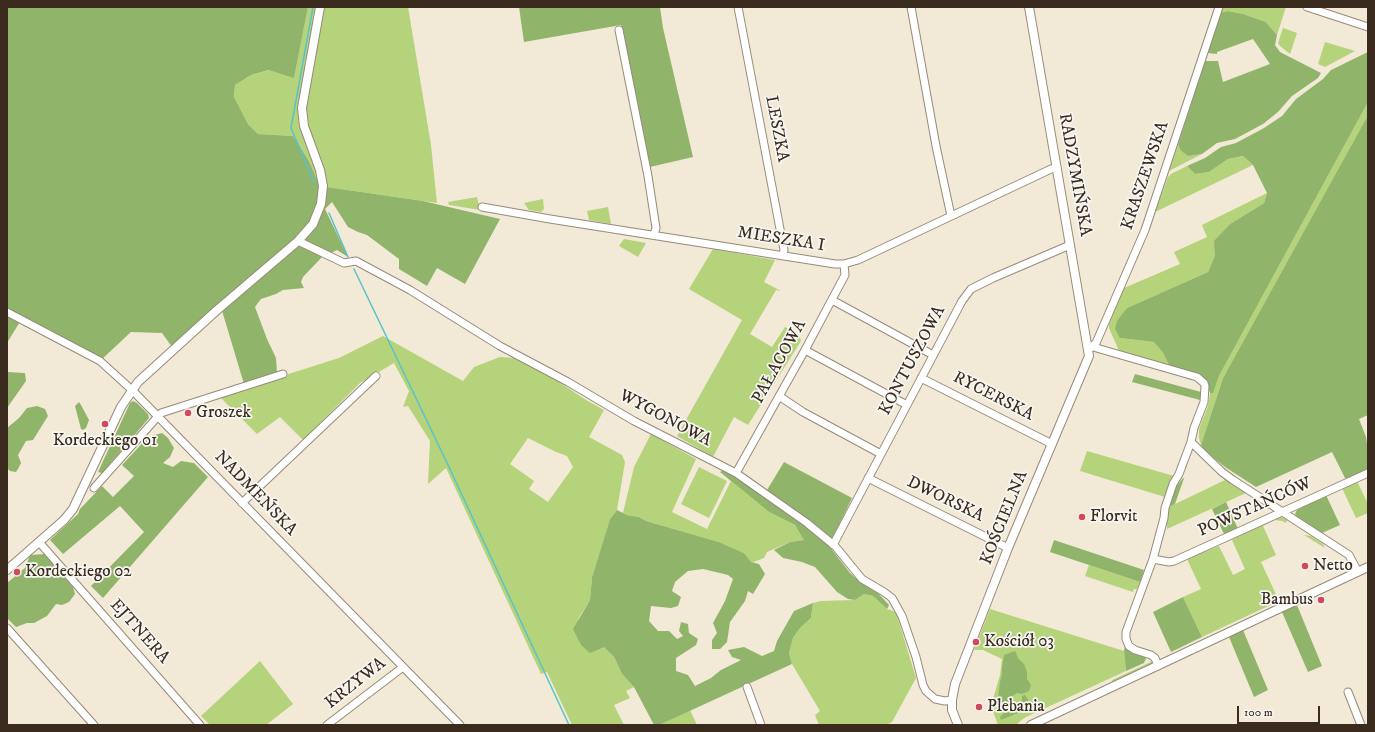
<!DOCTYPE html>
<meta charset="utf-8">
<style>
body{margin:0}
#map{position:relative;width:1375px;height:732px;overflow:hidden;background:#f3e9d7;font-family:"IM FELL DW Pica",serif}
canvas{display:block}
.frame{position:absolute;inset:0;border:8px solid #3b2a1e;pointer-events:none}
.scale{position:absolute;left:1237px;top:706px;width:83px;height:18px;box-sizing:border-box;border:2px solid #3b2a1e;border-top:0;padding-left:5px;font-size:12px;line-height:14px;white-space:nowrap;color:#3b2a1e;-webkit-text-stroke:3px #f6f6f2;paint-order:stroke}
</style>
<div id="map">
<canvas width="1375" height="732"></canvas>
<div class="frame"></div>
<div class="scale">100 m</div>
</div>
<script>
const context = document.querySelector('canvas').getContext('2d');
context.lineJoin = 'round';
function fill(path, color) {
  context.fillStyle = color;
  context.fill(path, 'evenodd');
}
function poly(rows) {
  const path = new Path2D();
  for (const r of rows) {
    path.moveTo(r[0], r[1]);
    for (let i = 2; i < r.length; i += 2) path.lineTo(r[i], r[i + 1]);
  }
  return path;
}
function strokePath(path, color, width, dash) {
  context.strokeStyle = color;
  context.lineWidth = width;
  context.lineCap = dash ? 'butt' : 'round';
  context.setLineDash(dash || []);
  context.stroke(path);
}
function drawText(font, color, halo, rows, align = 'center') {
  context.font = font + ' "IM FELL DW Pica",serif';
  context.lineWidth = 3.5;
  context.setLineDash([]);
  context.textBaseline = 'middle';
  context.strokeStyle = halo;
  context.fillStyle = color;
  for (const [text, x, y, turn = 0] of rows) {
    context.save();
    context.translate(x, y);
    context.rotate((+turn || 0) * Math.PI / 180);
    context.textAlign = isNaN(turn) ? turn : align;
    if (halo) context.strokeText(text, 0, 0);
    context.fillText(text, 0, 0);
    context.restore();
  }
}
const green = poly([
 [308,7,408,7,431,145,437,203,327,187,318,182,309,161,293,136,258,134,248,124,234,97,235,85,251,75,270,70,294,77],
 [1222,7,1286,7,1277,35,1266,22,1243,14,1228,11,1220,13],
 [1283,28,1297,33,1290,54,1280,46,1278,43],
 [1325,42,1355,51,1325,67,1318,64],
 [1368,102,1368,115,1223,378,1201,445,1199,438,1199,429,1208,406,1210,393,1213,392,1219,376],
 [1178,145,1181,151,1188,156,1202,154,1169,171],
 [1243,156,1253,165,1155,212,1168,177,1171,174,1187,166,1195,174,1209,172,1228,159],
 [1267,193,1264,203,1230,224,1215,241,1215,255,1208,272,1127,308,1120,338,1154,342,1163,353,1169,365,1119,351,1109,328,1109,324,1124,288,1180,264,1174,252,1207,237,1202,225],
 [477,197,480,210,449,205,448,202],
 [543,199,544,209,541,212,529,210,524,203],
 [608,207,611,224,589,220,587,211],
 [624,239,646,243,638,257,619,246],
 [713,249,775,260,764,282,781,291,776,290,750,334,772,347,785,327,799,334,801,341,748,425,734,417,713,457,677,436,742,320,689,289],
 [383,336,463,381,474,367,500,357,514,358,556,380,586,400,604,410,589,437,622,455,625,462,617,510,610,519,592,577,590,600,578,619,614,657,622,674,634,687,626,691,630,698,614,705,624,725,572,725,547,672,541,674,446,468,428,484,430,441,408,406,403,407,409,391,394,363,360,383,303,440,280,417,257,434,219,396,339,358],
 [528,438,556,452,567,456,573,467,548,502,529,489,534,481,510,464],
 [651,434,696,459,672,512,707,529,731,481,769,512,795,525,805,540,790,542,767,552,764,558,751,563,744,553,719,542,646,521,639,517,627,515,623,513,634,467],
 [1087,451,1174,476,1165,497,1080,471],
 [699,467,727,481,709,518,681,504],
 [1218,472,1246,493,1167,529,1167,508,1225,480,1217,473],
 [1357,481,1368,504,1368,513,1356,518,1342,488],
 [1278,517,1281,517,1287,520,1286,523,1282,521,1275,520,1263,526,1276,555,1261,562,1279,601,1202,637,1183,597,1201,589,1187,559,1219,546,1233,575,1245,569,1232,540,1237,536],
 [1304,535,1311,536,1323,544,1325,548],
 [1089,565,1140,582,1137,589,1134,589,1133,592,1085,576],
 [864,594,873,596,887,609,896,612,916,678,892,722,886,725,819,725,815,715,820,711,792,664,789,653,793,638,800,628,811,618,813,603,821,601,855,600],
 [990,609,1124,651,1126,671,1024,718,1016,725,998,725,991,706,1000,675,1002,659,983,650,974,650],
 [260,661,293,704,266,725,210,725,201,716],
 [1153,661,1153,664,1113,684,1112,680],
 [690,710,697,725,659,725]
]);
const forest = poly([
 [7,7,308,7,294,78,269,70,251,75,235,85,234,97,248,124,258,134,293,136,309,161,318,182,327,187,423,201,500,219,465,284,437,268,427,286,399,269,399,259,367,235,358,232,348,227,332,202,325,209,348,257,337,250,322,257,303,277,301,282,304,288,283,290,276,294,261,299,255,307,267,339,276,358,277,373,244,384,220,304,172,347,162,333,131,332,100,361,21,320,7,343],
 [519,7,660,7,663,28,693,157,650,167,621,25,524,42],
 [1228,11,1243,14,1266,22,1277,35,1275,45,1280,52,1321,73,1318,78,1292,96,1278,112,1263,124,1235,139,1217,143,1202,154,1188,156,1181,151,1178,145,1205,61,1218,61,1223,82,1270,64,1253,39,1217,52,1217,54,1208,53,1220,13],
 [1368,52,1368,102,1219,376,1213,393,1210,393,1206,381,1200,374,1169,365,1163,353,1154,342,1120,338,1115,329,1117,321,1127,308,1208,272,1215,255,1214,241,1230,224,1264,203,1267,193,1253,165,1243,156,1228,159,1209,172,1195,174,1187,166,1205,158,1221,147,1236,143,1264,128,1282,116,1296,99,1323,79,1331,70],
 [1368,115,1368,415,1359,419,1366,437,1368,450,1368,471,1348,480,1345,478,1332,452,1256,487,1225,467,1205,451,1201,445,1223,378],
 [7,372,25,373,26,381,7,408],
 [1135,374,1201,392,1200,400,1132,382],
 [133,401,137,403,148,414,149,418,102,473,98,472,130,403],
 [79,402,81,405,89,420,86,428,83,430,81,429,75,406],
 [37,406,45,409,48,416,33,440,26,441,18,455,21,463,18,469,16,472,10,471,7,468,7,428,19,418,27,408],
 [162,433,168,438,174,448,170,457,163,463,173,467,181,461,194,463,208,477,103,598,91,586,144,532,120,506,63,554,50,540,78,514,80,509,102,486,113,497,134,476,122,465,148,437],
 [784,462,852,498,832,539,826,542,850,573,860,582,878,593,889,605,887,609,873,596,864,594,855,600,848,599,837,592,815,567,802,562,783,558,774,550,790,542,804,540,795,525,769,512,720,472,724,470,747,485,767,490],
 [1183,478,1184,478,1175,504,1167,508,1176,487],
 [1326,495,1340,525,1322,533,1297,517,1295,514,1297,510],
 [1226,502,1238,529,1229,534,1224,534,1212,509],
 [617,510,627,515,639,517,646,521,719,542,744,553,751,562,759,564,765,574,753,594,748,591,745,601,730,622,727,642,720,649,712,649,712,640,717,633,713,623,725,601,733,579,728,575,703,569,688,571,675,582,672,591,681,597,678,606,671,608,651,606,649,621,658,631,669,631,677,639,683,636,679,631,681,622,688,624,689,633,698,639,696,645,676,658,676,671,688,675,695,686,711,678,721,670,741,660,732,657,728,650,744,647,762,656,774,651,777,641,794,611,813,603,811,618,800,628,793,638,789,653,792,664,659,725,654,725,634,687,622,674,614,657,604,647,590,653,581,645,573,629,590,600,592,577,610,519],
 [1054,540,1144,570,1140,582,1050,552],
 [45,554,73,587,75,594,69,602,62,605,56,604,47,616,34,623,27,623,16,627,7,618,7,583,25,568,30,555],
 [1183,597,1202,637,1171,652,1153,612],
 [1297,605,1322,666,1308,672,1282,612],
 [1243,630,1268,690,1254,697,1229,637],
 [1125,645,1127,649,1146,658,1144,663,1126,671,1124,651],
 [1015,651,1018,658,1024,664,1027,672,1027,679,1031,685,1029,691,1022,694,1017,693,1011,697,1009,702,1004,704,1000,703,998,698,1000,682,1002,674,1002,667,1004,655],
 [1025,695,1030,703,1031,707,1025,710,1001,720,1000,717,1004,713,1011,708,1014,704,1022,701,1022,696]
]);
const stream = poly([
 [313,7,291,128,314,182],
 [329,213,348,257],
 [354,269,449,467,569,725]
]);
const minor = poly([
 [738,7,784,250,783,256],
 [911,7,936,146,951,216],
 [1307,7,1368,27],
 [619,30,648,176,656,228,654,235],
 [482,207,550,219,835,264,844,264,858,260,1051,169,1057,168],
 [298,241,344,263,356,261,410,290,500,346,568,382,634,421,736,473,807,523,835,546,862,579,884,592,892,598,902,616,916,657,923,685,926,691,935,699,945,701,952,700],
 [832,300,933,355],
 [7,312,100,361,132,390,460,725],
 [1093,347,1197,377,1204,383,1205,386,1204,402,1194,428,1191,442,1179,474,1173,484,1165,508,1164,518,1153,559,1126,632,1126,639,1129,646,1135,650,1151,655,1155,658,1158,666],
 [1090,348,1096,343,1145,230,1219,7],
 [805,350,907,405],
 [921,378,1052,444],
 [779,396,803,412,881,454],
 [1191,442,1222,472,1233,480,1349,555,1358,572],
 [736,473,805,350,845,275,844,264],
 [868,478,1008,548],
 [94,488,161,413,283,374],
 [242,503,376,376],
 [39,542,200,725],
 [833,545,962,301,971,289,993,278,1070,245],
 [1153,559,1169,562,1174,561,1368,473],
 [7,628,94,725],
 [747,687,761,725],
 [1348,692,1361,725],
 [327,725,403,667]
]);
const tertiary = poly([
 [7,570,64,520,73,509,121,407,138,382,216,311,298,241,313,224,321,204,323,186,320,170,304,126,302,108,320,7],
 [958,725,952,710,952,700,955,684,1008,548,1089,356,1029,7],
 [1031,725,1368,567]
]);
const markers = [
 [188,413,4,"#d1495b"],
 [105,424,4,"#d1495b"],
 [1082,517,4,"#d1495b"],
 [1305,566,4,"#d1495b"],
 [17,572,4,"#d1495b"],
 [1321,600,4,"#d1495b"],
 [976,642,4,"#d1495b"],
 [979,707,4,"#d1495b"]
];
const streetNames = [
 ["LESZKA",776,129,79],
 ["RADZYMIŃSKA",1074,175,80],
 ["KRASZEWSKA",1146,176,-71],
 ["MIESZKA I",781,240,9],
 ["KONTUSZOWA",913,361,-62],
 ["PAŁACOWA",780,362,-61],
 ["RYCERSKA",993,397,27],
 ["WYGONOWA",665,419,28],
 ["NADMEŃSKA",255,494,46],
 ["DWORSKA",945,500,26],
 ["POWSTAŃCÓW",1255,508,-24],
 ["KOŚCIELNA",1005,518,-68],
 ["EJTNERA",139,632,48],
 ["KRZYWA",356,684,-38]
];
const poiNames = [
 ["Groszek",196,413],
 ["Kordeckiego 01",105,441,"center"],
 ["Florvit",1090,517],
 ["Netto",1313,566],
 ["Kordeckiego 02",25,572],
 ["Bambus",1313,600,"right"],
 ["Kościół 03",984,642],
 ["Plebania",987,707]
];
fill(green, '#b5d37a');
fill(forest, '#90b56a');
strokePath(stream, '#56c3cd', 1.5);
strokePath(minor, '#978a7a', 9);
strokePath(tertiary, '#978a7a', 10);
strokePath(minor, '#fff', 7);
strokePath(tertiary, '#fff', 8);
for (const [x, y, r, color] of markers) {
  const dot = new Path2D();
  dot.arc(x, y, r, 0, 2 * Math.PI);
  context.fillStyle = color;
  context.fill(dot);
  strokePath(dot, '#f6f6f2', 1.5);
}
drawText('17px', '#3b2a1e', '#f6f6f2', streetNames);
drawText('17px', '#3b2a1e', '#f6f6f2', poiNames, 'left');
</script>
